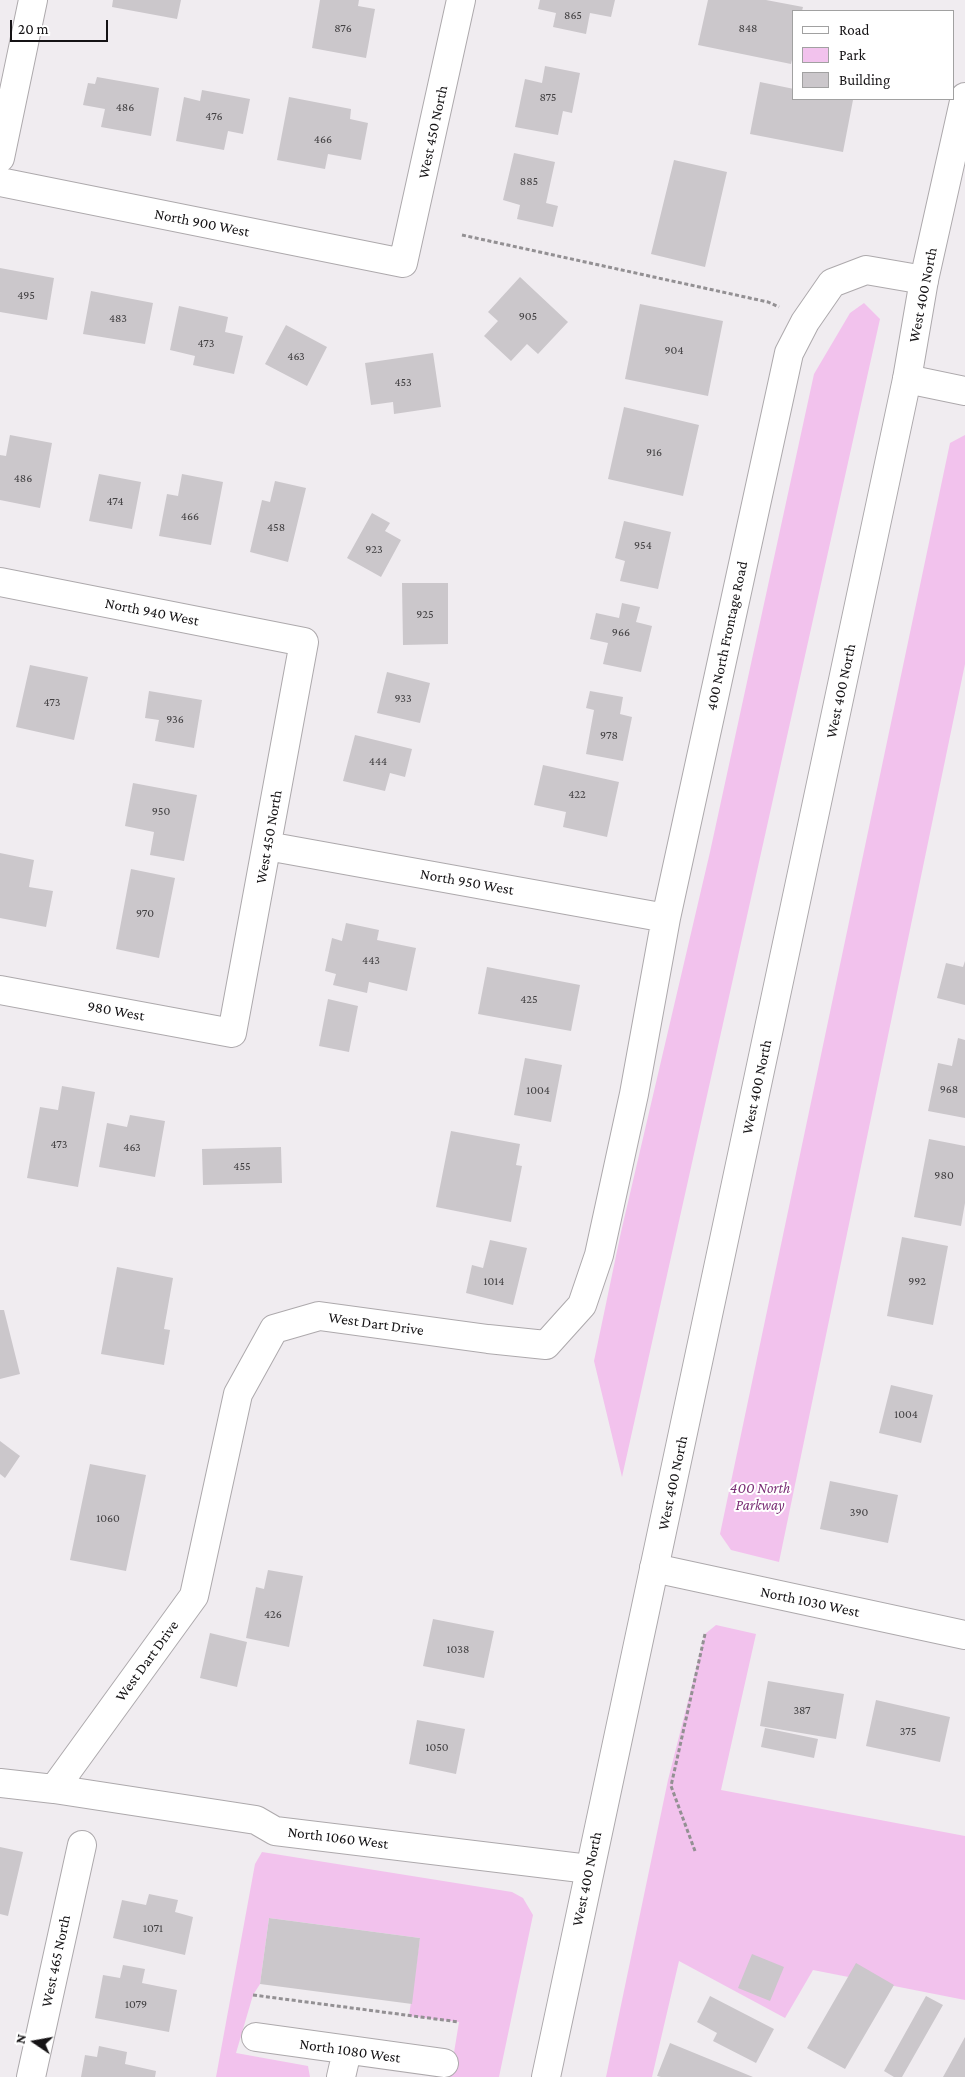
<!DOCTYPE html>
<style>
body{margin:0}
#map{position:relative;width:965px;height:2077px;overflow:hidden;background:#f0ecf0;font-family:"Crimson Pro",serif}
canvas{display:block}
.legend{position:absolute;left:792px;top:10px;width:162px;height:90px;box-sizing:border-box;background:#fff;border:1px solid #a1a1a1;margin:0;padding:6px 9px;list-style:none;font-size:15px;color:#151315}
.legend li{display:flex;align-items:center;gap:10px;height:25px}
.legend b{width:25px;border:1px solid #a1a1a1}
.north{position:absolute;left:10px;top:2017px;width:50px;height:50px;-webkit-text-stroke:4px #fff;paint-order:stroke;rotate:282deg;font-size:14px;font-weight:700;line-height:20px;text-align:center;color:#151315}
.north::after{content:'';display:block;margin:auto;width:18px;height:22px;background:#151315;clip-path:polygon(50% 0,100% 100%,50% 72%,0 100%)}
.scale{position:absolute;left:10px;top:20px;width:98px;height:22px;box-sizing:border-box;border:2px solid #151315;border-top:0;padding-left:6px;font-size:15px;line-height:18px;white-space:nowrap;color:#151315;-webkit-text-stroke:4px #fff;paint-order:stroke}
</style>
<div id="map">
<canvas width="965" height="2077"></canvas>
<ul class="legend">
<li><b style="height:6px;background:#fff"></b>Road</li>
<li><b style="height:14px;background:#f2c2ed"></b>Park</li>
<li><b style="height:14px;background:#cbc7cb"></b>Building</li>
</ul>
<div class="north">N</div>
<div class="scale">20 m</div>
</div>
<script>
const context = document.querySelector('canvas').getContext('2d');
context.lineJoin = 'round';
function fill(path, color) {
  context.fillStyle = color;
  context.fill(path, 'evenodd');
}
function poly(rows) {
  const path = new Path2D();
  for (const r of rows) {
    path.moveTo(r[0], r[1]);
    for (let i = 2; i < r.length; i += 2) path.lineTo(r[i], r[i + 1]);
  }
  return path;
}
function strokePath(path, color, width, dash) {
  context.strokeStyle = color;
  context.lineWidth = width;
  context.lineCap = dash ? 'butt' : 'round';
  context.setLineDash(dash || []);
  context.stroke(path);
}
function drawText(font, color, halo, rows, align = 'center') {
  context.font = font + ' "Crimson Pro",serif';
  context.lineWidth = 4;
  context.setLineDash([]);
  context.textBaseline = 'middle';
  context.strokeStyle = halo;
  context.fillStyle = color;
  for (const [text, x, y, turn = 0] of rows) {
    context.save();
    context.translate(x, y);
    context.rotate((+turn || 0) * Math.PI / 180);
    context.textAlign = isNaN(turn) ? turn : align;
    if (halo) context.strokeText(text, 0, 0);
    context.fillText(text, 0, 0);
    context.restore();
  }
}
const green = poly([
 [864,303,880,319,622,1477,594,1361,621,1232,710,852,814,374,850,313],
 [965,435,965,664,779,1562,731,1550,720,1534,950,443],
 [716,1625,756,1634,721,1790,965,1836,965,2000,813,1970,785,2018,679,1961,652,2077,606,2077,668,1780,705,1634],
 [262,1852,512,1892,523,1898,533,1915,499,2077,450,2077,459,2022,409,2016,420,1938,269,1918,260,1984,253,1995,236,2053,308,2066,310,2077,216,2077,255,1864]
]);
const building = poly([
 [113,0,181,0,177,19,112,7],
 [320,0,359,0,358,6,375,9,366,58,312,48],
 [540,0,615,0,611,17,590,13,586,34,553,27,556,13,538,9],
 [708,0,766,0,803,7,802,11,794,11,794,51,791,64,698,45],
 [545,66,580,73,572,113,563,111,558,135,515,127,525,79,542,83],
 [97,77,159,88,151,136,101,127,105,109,83,105,88,83,95,84],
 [760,82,794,89,794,99,853,100,843,152,750,134],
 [202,90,250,99,243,134,228,131,224,150,176,141,184,97,200,101],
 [289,97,351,109,350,119,368,123,361,160,328,154,325,169,277,160],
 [514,153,555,162,546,203,558,206,553,227,517,219,520,205,503,200],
 [674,160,727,172,705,267,651,254],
 [0,268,54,278,47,320,0,312],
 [520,277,568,322,538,354,527,344,511,361,484,336,498,321,488,312],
 [91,291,153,303,145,344,83,334],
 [640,304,723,321,708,396,625,379],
 [179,306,228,317,225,332,243,336,234,374,193,365,195,356,170,350],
 [286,325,327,347,307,386,265,364],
 [433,353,441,407,394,414,393,402,371,405,365,363],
 [624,407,699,425,683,496,608,479],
 [10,435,52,443,40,508,0,500,0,455,6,456],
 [99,474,141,482,132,529,89,521],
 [182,474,223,482,211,545,159,536,167,494,178,496],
 [275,481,306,488,288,562,250,552,262,500,270,502],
 [372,513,390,523,385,531,401,540,381,577,347,558],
 [624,521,671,532,658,589,620,581,625,561,615,558],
 [402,583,448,583,448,644,403,645],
 [622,603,640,607,636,622,652,626,641,672,603,664,608,643,590,639,596,613,619,618],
 [30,665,88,677,74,740,16,727],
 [387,672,430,683,420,723,377,713],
 [149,691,202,700,194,748,155,741,159,720,145,718],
 [590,691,623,697,620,714,632,717,623,761,586,754,594,710,586,708],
 [355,735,412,749,405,777,390,773,385,791,343,781],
 [543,765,619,782,607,837,563,827,566,812,534,805],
 [133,783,197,795,184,861,150,855,154,832,125,826],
 [0,853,34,860,29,887,53,891,46,927,0,918],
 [131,869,175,878,159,958,116,949],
 [346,923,379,930,377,940,416,948,407,991,369,982,367,993,333,985,336,974,325,971,332,938,342,941],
 [965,961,965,1005,937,998,946,963,963,967],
 [487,967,580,985,571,1031,478,1014],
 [328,999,358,1006,349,1052,319,1046],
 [958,1038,965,1040,965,1118,928,1111,938,1063,952,1066],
 [525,1058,562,1065,551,1122,514,1115],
 [62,1086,95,1092,78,1187,27,1178,40,1107,58,1110],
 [130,1115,165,1121,155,1177,99,1167,107,1123,127,1127],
 [451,1131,520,1144,516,1165,522,1166,511,1222,436,1207],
 [929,1139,965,1146,965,1203,961,1226,914,1217],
 [281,1147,282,1183,203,1185,202,1149],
 [902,1237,948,1246,933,1325,887,1316],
 [490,1240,527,1248,513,1305,466,1293,472,1265,483,1268],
 [117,1267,173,1278,164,1329,170,1330,164,1365,101,1354],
 [0,1310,4,1310,20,1374,0,1379],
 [891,1385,933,1395,921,1443,879,1433],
 [0,1441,20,1456,5,1478,0,1474],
 [90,1464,146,1475,126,1571,70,1560],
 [830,1481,898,1495,888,1543,820,1529],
 [268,1570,303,1576,289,1647,246,1638,256,1587,264,1589],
 [433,1619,494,1631,484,1678,423,1666],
 [210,1633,247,1642,237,1687,200,1678],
 [768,1681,844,1694,836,1739,760,1726],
 [876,1700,950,1717,940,1762,866,1746],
 [417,1720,465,1729,456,1774,409,1764],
 [765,1728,818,1739,814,1758,761,1747],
 [0,1847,23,1852,8,1916,0,1914],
 [149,1894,178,1900,175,1912,193,1917,185,1955,113,1938,122,1900,146,1905],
 [269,1918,420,1938,412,2004,260,1984],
 [752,1954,784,1967,770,2001,738,1988],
 [856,1963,894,1985,845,2069,807,2048],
 [123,1965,145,1969,142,1983,177,1990,169,2032,95,2018,103,1975,120,1978],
 [710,1996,774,2029,756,2063,713,2041,717,2033,697,2022],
 [926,1996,943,2005,902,2077,894,2077,884,2071],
 [965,2037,965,2077,943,2077],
 [670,2043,753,2077,661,2077,657,2076],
 [99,2046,127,2052,125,2064,156,2071,155,2077,81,2077,85,2055,97,2057]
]);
const path = poly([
 [462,235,768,302,779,307],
 [695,1851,671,1786,705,1634],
 [253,1995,459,2022]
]);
const minor = poly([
 [0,158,33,0],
 [0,182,403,263,461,0],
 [907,379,965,391],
 [0,582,304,642,232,1033,0,990],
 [267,846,666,918],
 [654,1568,965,1635],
 [0,1783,54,1789,256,1820,275,1831,589,1869],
 [54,1789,194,1596,238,1394,274,1329,319,1316,488,1339,546,1345,582,1305,599,1255,634,1094,666,918,789,353,805,322,832,283,866,270,924,280],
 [256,2037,444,2063],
 [31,2077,82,1845],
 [341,2077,347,2051]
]);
const major = poly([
 [546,2077,907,379,924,280,965,97]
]);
const numberNames = [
 ["865",573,15],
 ["876",343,28],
 ["848",748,28],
 ["875",548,97],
 ["486",125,107],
 ["476",214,116],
 ["466",323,139],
 ["885",529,181],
 ["495",26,295],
 ["905",528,316],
 ["483",118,318],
 ["473",206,343],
 ["904",674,350],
 ["463",296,356],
 ["453",403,382],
 ["916",654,452],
 ["486",23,478],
 ["474",115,501],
 ["466",190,516],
 ["458",276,527],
 ["954",643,545],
 ["923",374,549],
 ["925",425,614],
 ["966",621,632],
 ["933",403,698],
 ["473",52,702],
 ["936",175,719],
 ["978",609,735],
 ["444",378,761],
 ["422",577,794],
 ["950",161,811],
 ["970",145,913],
 ["443",371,960],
 ["425",529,999],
 ["968",949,1089],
 ["1004",538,1090],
 ["473",59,1144],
 ["463",132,1147],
 ["455",242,1166],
 ["980",944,1175],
 ["1014",494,1281],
 ["992",917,1281],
 ["1004",906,1414],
 ["390",859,1512],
 ["1060",108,1518],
 ["426",273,1614],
 ["1038",458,1649],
 ["387",802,1710],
 ["375",908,1731],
 ["1050",437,1747],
 ["1071",153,1928],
 ["1079",136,2004]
];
const streetNames = [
 ["West 450 North",433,132,-78],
 ["North 900 West",202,223,11],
 ["West 400 North",923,295,-79],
 ["North 940 West",152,612,11],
 ["400 North Frontage Road",727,636,-78],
 ["West 400 North",841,691,-78],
 ["West 450 North",269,837,-80],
 ["North 950 West",467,882,10],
 ["980 West",116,1011,10],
 ["West 400 North",757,1087,-78],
 ["West Dart Drive",376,1324,8],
 ["West 400 North",673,1483,-78],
 ["North 1030 West",810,1602,12],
 ["West Dart Drive",147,1661,-54],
 ["North 1060 West",338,1838,7],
 ["West 400 North",587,1879,-78],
 ["West 465 North",56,1961,-78],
 ["North 1080 West",350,2051,8]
];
const parkNames = [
 ["400 North",760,1488],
 ["Parkway",760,1505]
];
fill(green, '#f2c2ed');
fill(building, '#cbc7cb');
strokePath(minor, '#ada9ac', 30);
strokePath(major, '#ada9ac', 30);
strokePath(path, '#939093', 3, [4, 2.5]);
strokePath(minor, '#fff', 28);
strokePath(major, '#fff', 28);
drawText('12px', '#424042', null, numberNames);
drawText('15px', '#151315', '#fff', streetNames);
drawText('italic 15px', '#7b2f76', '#fff', parkNames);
</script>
